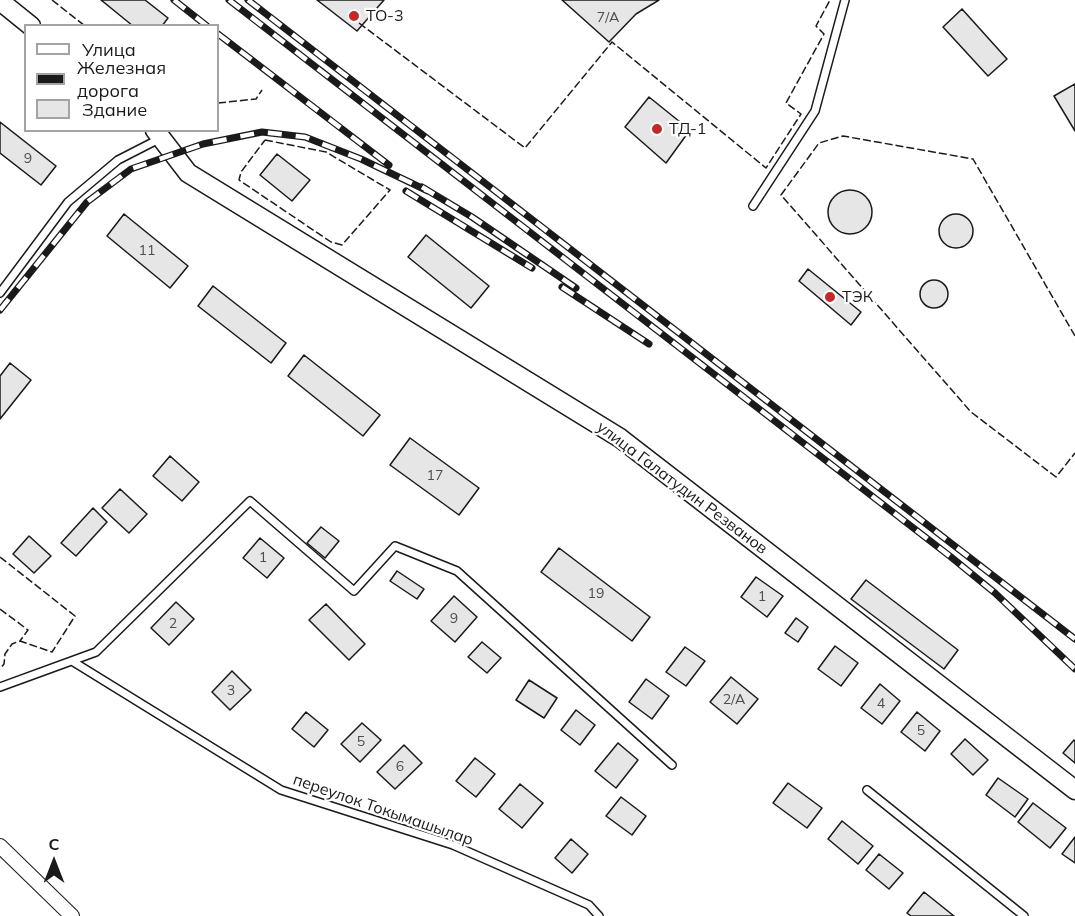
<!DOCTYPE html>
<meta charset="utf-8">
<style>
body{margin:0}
#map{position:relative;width:1075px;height:916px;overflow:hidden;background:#fff;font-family:Mulish,sans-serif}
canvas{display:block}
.legend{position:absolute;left:24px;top:24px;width:195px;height:108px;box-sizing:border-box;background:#fff;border:2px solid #a3a3a3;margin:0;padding:8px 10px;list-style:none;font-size:18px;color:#1a1a1a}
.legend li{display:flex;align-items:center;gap:12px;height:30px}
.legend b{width:30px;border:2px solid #a3a3a3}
.north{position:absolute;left:24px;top:832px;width:60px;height:60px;-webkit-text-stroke:4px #fff;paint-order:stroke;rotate:0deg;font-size:16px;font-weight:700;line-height:24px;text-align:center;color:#1a1a1a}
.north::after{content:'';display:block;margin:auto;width:21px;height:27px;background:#1a1a1a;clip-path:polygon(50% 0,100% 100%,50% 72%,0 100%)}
</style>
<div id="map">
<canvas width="1075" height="916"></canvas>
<ul class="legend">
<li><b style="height:8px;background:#fff"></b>Улица</li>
<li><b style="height:8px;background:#1a1a1a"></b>Железная дорога</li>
<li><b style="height:16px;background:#e6e6e6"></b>Здание</li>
</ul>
<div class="north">С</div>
</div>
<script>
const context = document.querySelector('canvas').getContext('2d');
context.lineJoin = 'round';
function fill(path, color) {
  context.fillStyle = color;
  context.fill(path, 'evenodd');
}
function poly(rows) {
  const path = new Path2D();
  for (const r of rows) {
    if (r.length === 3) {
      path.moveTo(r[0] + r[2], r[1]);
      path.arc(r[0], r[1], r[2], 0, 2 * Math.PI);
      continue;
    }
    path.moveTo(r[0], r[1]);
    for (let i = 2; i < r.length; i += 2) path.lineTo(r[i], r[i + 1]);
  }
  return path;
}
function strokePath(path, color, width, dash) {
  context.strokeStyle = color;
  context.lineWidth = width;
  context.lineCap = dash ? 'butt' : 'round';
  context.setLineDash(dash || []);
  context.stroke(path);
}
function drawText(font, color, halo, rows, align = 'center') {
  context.font = font + ' Mulish,sans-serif';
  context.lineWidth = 4.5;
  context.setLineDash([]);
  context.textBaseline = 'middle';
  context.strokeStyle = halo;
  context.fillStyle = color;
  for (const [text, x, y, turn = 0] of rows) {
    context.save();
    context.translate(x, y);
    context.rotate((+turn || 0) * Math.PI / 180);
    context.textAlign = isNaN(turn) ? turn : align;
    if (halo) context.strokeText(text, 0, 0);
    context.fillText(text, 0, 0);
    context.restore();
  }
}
const building = poly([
 [101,0,145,0,168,18,162,26,133,26,101,0],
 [317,0,384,0,357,31,317,0],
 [562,0,659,0,636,14,609,42,562,0],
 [962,9,1007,59,988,76,943,27,962,9],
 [1075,84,1075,131,1054,96,1075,84],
 [649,97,690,130,666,163,625,127,649,97],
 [0,122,56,166,41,185,0,153,0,122],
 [277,154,310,180,292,201,260,175,277,154],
 [850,212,22],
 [956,231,17],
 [124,214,188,266,170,288,107,236,124,214],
 [426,235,489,286,471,308,408,257,426,235],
 [808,269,861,312,851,325,799,281,808,269],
 [934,294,14],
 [213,286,286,343,271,363,198,306,213,286],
 [304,355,380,415,363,436,288,376,304,355],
 [10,363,31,380,0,419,0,376,10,363],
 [410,438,479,488,459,515,390,465,410,438],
 [170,456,199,482,182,501,153,476,170,456],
 [120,489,147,514,129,533,102,508,120,489],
 [93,508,107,522,76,556,61,543,93,508],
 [321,527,339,541,325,558,307,543,321,527],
 [29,536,51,556,34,573,13,554,29,536],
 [260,538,284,558,267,578,243,558,260,538],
 [559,548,650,617,632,641,541,572,559,548],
 [397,571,424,589,417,599,390,581,397,571],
 [756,577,783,596,767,617,741,597,756,577],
 [866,580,958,650,944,669,851,599,866,580],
 [454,596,477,617,455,642,431,621,454,596],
 [176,602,194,619,169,645,151,628,176,602],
 [326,604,365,644,349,660,309,620,326,604],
 [796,618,808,627,798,642,785,633,796,618],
 [482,642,501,658,487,673,468,657,482,642],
 [835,646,858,663,841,686,818,669,835,646],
 [685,647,705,661,686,686,666,672,685,647],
 [232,671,251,690,230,710,212,692,232,671],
 [731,677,758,699,737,724,710,702,731,677],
 [646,679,669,696,652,719,629,702,646,679],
 [529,680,557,698,544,718,516,700,529,680],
 [880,684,900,701,882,724,861,708,880,684],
 [576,710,595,725,580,745,561,730,576,710],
 [306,712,328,730,314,747,292,729,306,712],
 [917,712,940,731,925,751,901,732,917,712],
 [362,723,381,740,360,762,341,744,362,723],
 [965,739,988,760,973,775,951,754,965,739],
 [1074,740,1075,741,1075,763,1063,753,1074,740],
 [618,743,638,760,616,788,595,771,618,743],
 [404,745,422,763,395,789,377,772,404,745],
 [475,758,495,774,476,797,456,781,475,758],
 [998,778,1028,799,1015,817,986,795,998,778],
 [788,783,822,808,807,828,773,803,788,783],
 [520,784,543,803,522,828,499,809,520,784],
 [621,797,646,816,632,835,606,816,621,797],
 [1033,803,1066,828,1050,848,1018,822,1033,803],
 [842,821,873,846,858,864,828,839,842,821],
 [1075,837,1075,863,1062,854,1075,837],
 [571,839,588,854,572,873,555,858,571,839],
 [879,854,903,873,889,889,866,870,879,854],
 [924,892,954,916,911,916,907,913,924,892]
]);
const lane = poly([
 [753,206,815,111,845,0],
 [0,293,68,202,118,160,159,139],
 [72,661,281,790,453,845,589,905,599,916],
 [0,687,96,652,250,501,354,591,395,546,457,571,672,765],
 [867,790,1024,916]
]);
const street = poly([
 [0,846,72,916]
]);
const secondary = poly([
 [0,1,31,26],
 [155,130,188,173,620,438,1075,790]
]);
const rail = poly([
 [174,0,207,26],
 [229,0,951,557,995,593,1075,669],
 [248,0,1075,639],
 [218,34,389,165],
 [422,187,472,217,576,288],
 [406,191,532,268],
 [562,287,649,344],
 [0,310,87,202,131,169,203,144,262,132,305,137,361,159,428,191]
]);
const fence = poly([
 [52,0,85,26],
 [359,23,525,148,612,42,766,168,801,114,786,103,824,34,816,26,830,0],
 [218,103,256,99,262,90],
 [265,140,326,152,390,190,342,245,331,242,239,180,241,172,265,140],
 [1075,336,973,159,843,136,819,143,781,195,971,412,1056,477,1075,453],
 [0,557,75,616,52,652,20,641,12,644,5,654,4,664,0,669],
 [0,609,28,630,20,641]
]);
const markers = [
 [354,16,6,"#c62828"],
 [657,129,6,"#c62828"],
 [830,297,6,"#c62828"]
];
const numberNames = [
 ["7/А",608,18],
 ["9",28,159],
 ["11",147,251],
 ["17",435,476],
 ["1",263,558],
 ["19",596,594],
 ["1",762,597],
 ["9",454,619],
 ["2",173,624],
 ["3",231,691],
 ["2/А",734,700],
 ["4",881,704],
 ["5",921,731],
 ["5",361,742],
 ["6",400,767]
];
const poiNames = [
 ["ТО-3",366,16],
 ["ТД-1",669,129],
 ["ТЭК",842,297]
];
const streetNames = [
 ["улица Галатудин Резванов",682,488,37],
 ["переулок Токымашылар",383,810,19]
];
fill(building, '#e6e6e6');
strokePath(building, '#1a1a1a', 1.5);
strokePath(lane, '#1a1a1a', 10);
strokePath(street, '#1a1a1a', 16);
strokePath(secondary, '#1a1a1a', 21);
strokePath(lane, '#fff', 7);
strokePath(street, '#fff', 14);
strokePath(secondary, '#fff', 18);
strokePath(rail, '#1a1a1a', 7);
strokePath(rail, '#fff', 4.5, [14]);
strokePath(fence, '#1a1a1a', 1.5, [8, 3]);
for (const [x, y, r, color] of markers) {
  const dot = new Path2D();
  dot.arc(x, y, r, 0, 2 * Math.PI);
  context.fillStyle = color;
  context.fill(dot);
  strokePath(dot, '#fff', 2);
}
drawText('14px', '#4d4d4d', null, numberNames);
drawText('16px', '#1a1a1a', '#fff', poiNames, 'left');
drawText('16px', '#1a1a1a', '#fff', streetNames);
</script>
